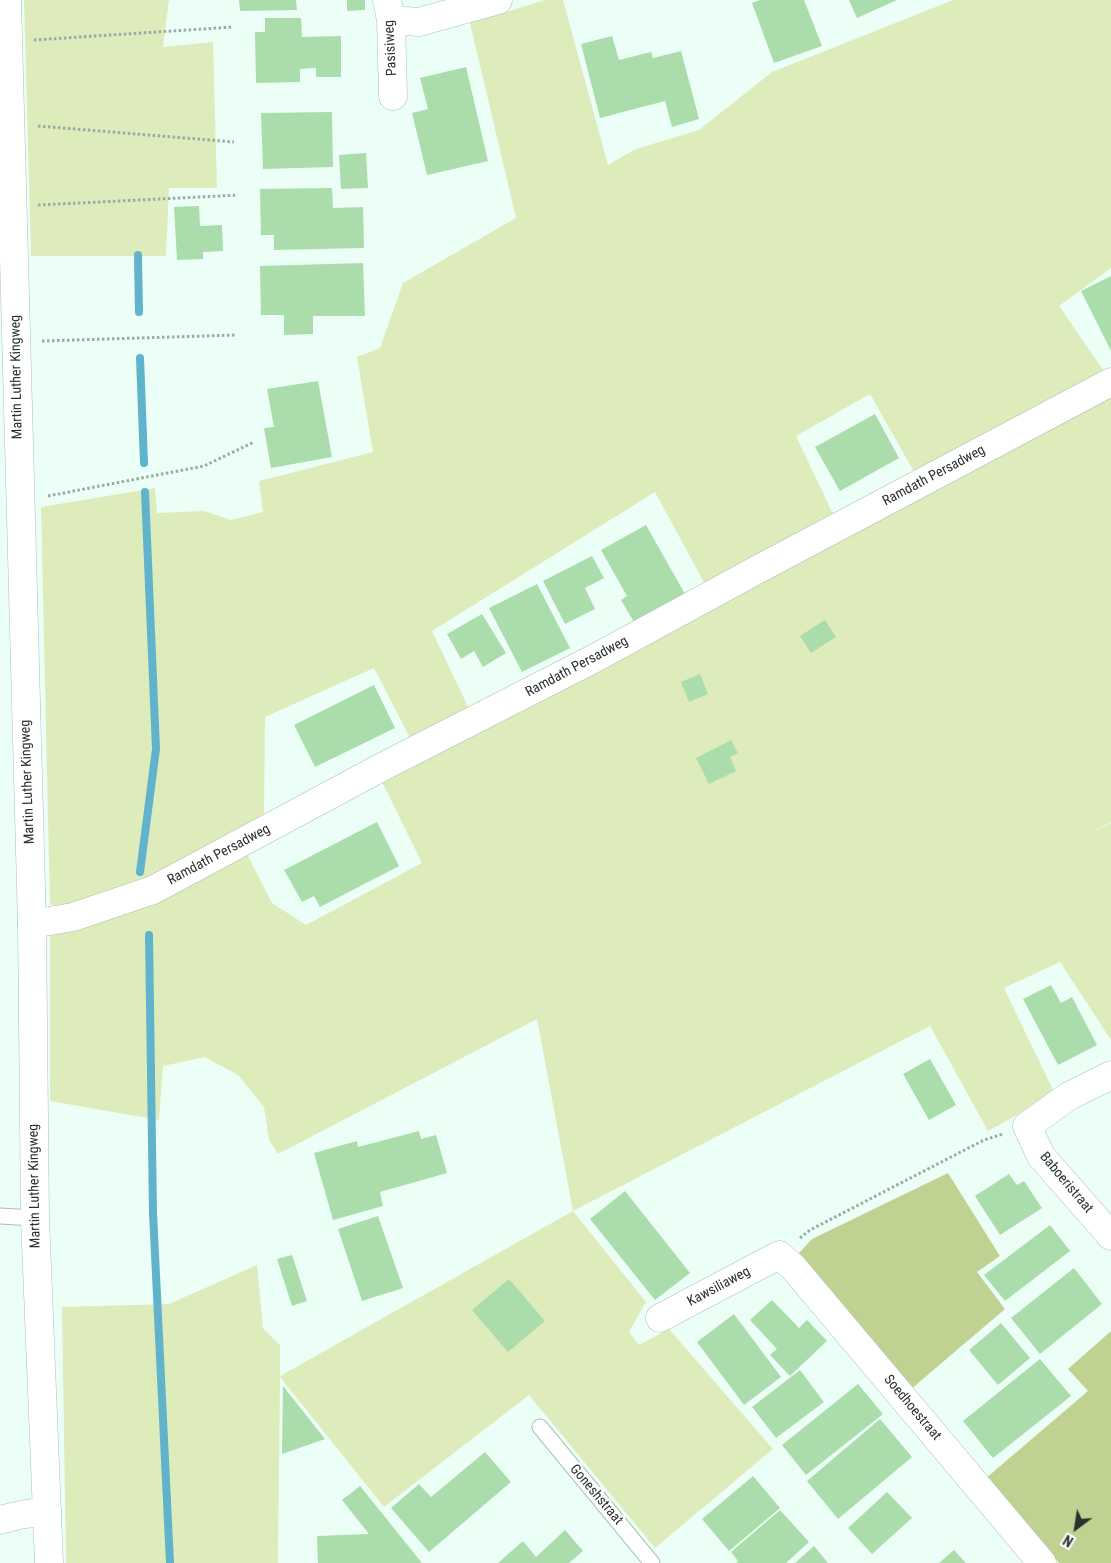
<!DOCTYPE html>
<style>
body{margin:0}
#map{position:relative;width:1111px;height:1563px;overflow:hidden;background:#ebfff7;font-family:"Roboto Condensed",sans-serif}
canvas{display:block}
.north{position:absolute;left:1051px;top:1503px;width:50px;height:50px;-webkit-text-stroke:4px #fff;paint-order:stroke;rotate:211deg;font-size:14px;font-weight:700;line-height:20px;text-align:center;color:#29322e}
.north::after{content:'';display:block;margin:auto;width:18px;height:22px;background:#29322e;clip-path:polygon(50% 0,100% 100%,50% 72%,0 100%)}
</style>
<div id="map">
<canvas width="1111" height="1563"></canvas>
<div class="north">N</div>
</div>
<script>
const context = document.querySelector('canvas').getContext('2d');
context.lineJoin = 'round';
function fill(path, color) {
  context.fillStyle = color;
  context.fill(path, 'evenodd');
}
function poly(rows) {
  const path = new Path2D();
  for (const r of rows) {
    path.moveTo(r[0], r[1]);
    for (let i = 2; i < r.length; i += 2) path.lineTo(r[i], r[i + 1]);
  }
  return path;
}
function strokePath(path, color, width, dash) {
  context.strokeStyle = color;
  context.lineWidth = width;
  context.lineCap = dash ? 'butt' : 'round';
  context.setLineDash(dash || []);
  context.stroke(path);
}
function drawText(font, color, halo, rows, align = 'center') {
  context.font = font + ' "Roboto Condensed",sans-serif';
  context.lineWidth = 5;
  context.setLineDash([]);
  context.textBaseline = 'middle';
  context.strokeStyle = halo;
  context.fillStyle = color;
  for (const [text, x, y, turn = 0] of rows) {
    context.save();
    context.translate(x, y);
    context.rotate((+turn || 0) * Math.PI / 180);
    context.textAlign = isNaN(turn) ? turn : align;
    if (halo) context.strokeText(text, 0, 0);
    context.fillText(text, 0, 0);
    context.restore();
  }
}
const green = poly([
 [24,0,169,0,163,47,213,42,217,188,169,188,166,256,31,256],
 [545,0,563,0,608,165,636,149,699,130,772,72,953,0,1111,0,1111,268,1059,306,1106,374,917,477,870,394,796,436,834,516,706,586,655,492,432,631,470,711,411,740,374,668,265,717,264,817,170,870,79,906,50,905,41,507,155,488,157,513,204,511,231,520,263,512,259,481,373,452,357,357,380,348,403,283,516,218,470,23],
 [1111,392,1111,822,1081,838,1111,823,1111,1040,1060,962,1004,988,1055,1094,988,1131,930,1026,573,1211,646,1302,629,1332,639,1345,669,1329,773,1449,655,1548,529,1395,384,1507,280,1377,278,1563,66,1563,62,1307,169,1304,257,1265,263,1328,280,1345,280,1376,573,1211,537,1019,278,1154,269,1140,264,1107,238,1075,205,1057,163,1066,159,1120,50,1101,50,928,245,850,272,903,306,925,422,863,381,780]
]);
const forest = poly([
 [948,1173,1000,1256,977,1272,1005,1309,910,1390,799,1253,812,1239],
 [1111,1331,1111,1563,1059,1563,985,1479,1088,1391,1068,1369]
]);
const stream = poly([
 [138,255,139,312],
 [140,358,144,463],
 [140,872,156,749,145,492],
 [149,935,153,1213,170,1563]
]);
const building = poly([
 [239,0,296,0,297,10,240,11],
 [347,0,365,0,365,10,347,11],
 [760,0,804,0,822,46,774,63,752,3],
 [849,0,897,0,857,18],
 [265,18,301,18,302,37,341,36,341,77,316,77,316,68,300,69,300,82,256,83,255,32,265,32],
 [612,36,619,60,651,52,653,58,681,51,699,119,672,127,665,101,600,118,581,44],
 [466,67,488,161,427,175,412,113,428,109,420,78],
 [332,112,333,167,263,169,261,113],
 [366,153,368,188,341,189,339,155],
 [332,188,333,208,363,207,364,248,274,250,274,235,261,235,260,189],
 [199,206,200,226,222,225,223,251,203,252,203,259,177,260,174,207],
 [363,263,365,316,313,316,313,334,284,335,284,315,261,315,260,266],
 [1111,276,1111,351,1081,291],
 [318,381,332,457,271,468,264,428,274,427,267,389],
 [875,414,899,458,840,491,815,447],
 [646,525,685,594,634,622,621,600,627,596,601,550],
 [592,556,604,578,585,588,595,609,565,624,543,581],
 [537,584,570,648,522,672,489,608],
 [482,614,506,653,483,667,474,651,461,659,447,634],
 [825,620,836,637,811,653,800,636],
 [700,674,708,694,689,702,681,682],
 [374,685,395,728,315,767,294,725],
 [731,740,738,753,730,757,736,771,709,784,696,758],
 [377,822,399,866,320,907,314,896,302,902,284,870],
 [1051,985,1061,1003,1072,997,1097,1045,1058,1065,1023,999],
 [930,1059,956,1105,929,1120,903,1074],
 [419,1131,421,1139,436,1135,447,1173,380,1192,383,1206,333,1220,314,1153,357,1141,358,1147],
 [1009,1174,1017,1185,1024,1181,1042,1208,1000,1235,975,1196],
 [625,1191,690,1273,655,1300,590,1219],
 [378,1216,403,1288,362,1301,338,1229],
 [1050,1225,1070,1251,1005,1301,984,1275],
 [292,1255,307,1301,292,1306,277,1259],
 [1074,1268,1102,1304,1040,1354,1011,1318],
 [509,1279,545,1321,508,1352,472,1310],
 [772,1300,799,1328,807,1320,827,1341,790,1376,770,1355,777,1349,750,1320],
 [734,1314,781,1377,744,1405,697,1342],
 [1001,1323,1030,1358,998,1385,969,1350],
 [1040,1359,1071,1396,993,1458,963,1421],
 [800,1370,824,1402,776,1438,752,1407],
 [858,1384,883,1414,806,1475,782,1445],
 [283,1386,325,1439,282,1454],
 [880,1419,912,1457,838,1519,807,1481],
 [485,1452,511,1482,429,1552,391,1508,419,1484,431,1497],
 [753,1476,780,1508,729,1551,702,1519],
 [360,1486,422,1563,318,1563,317,1536,369,1534,342,1500],
 [887,1492,912,1518,872,1554,848,1528],
 [780,1510,809,1542,786,1563,736,1563,738,1561,731,1552],
 [565,1530,583,1551,569,1563,498,1563,523,1541,536,1557],
 [814,1546,828,1563,795,1563],
 [954,1550,966,1563,939,1563]
]);
const path = poly([
 [34,40,233,27],
 [38,126,234,142],
 [38,205,238,195],
 [42,341,236,335],
 [48,496,204,466,254,442],
 [800,1238,810,1230,984,1140,1003,1134]
]);
const service = poly([
 [0,1216,35,1218],
 [540,1427,652,1563]
]);
const minor = poly([
 [387,0,391,20,393,96],
 [391,20,419,22,498,0],
 [32,924,73,917,153,890,382,767,597,657,753,572,1111,382],
 [1111,1075,1069,1096,1027,1126,1041,1156,1111,1236],
 [660,1318,779,1255,793,1267,1042,1563],
 [0,1520,20,1515,47,1511]
]);
const primary = poly([
 [7,0,32,924,35,1218,49,1563]
]);
const streetNames = [
 ["Pasisiweg",391,48,-93],
 ["Martin Luther Kingweg",17,377,-91],
 ["Ramdath Persadweg",934,476,-28],
 ["Ramdath Persadweg",577,667,-28],
 ["Martin Luther Kingweg",28,782,-92],
 ["Ramdath Persadweg",219,855,-28],
 ["Baboeristraat",1066,1183,50],
 ["Martin Luther Kingweg",35,1186,-91],
 ["Kawsiliaweg",719,1287,-28],
 ["Soedhoestraat",912,1408,50],
 ["Goneshstraat",596,1495,50]
];
fill(green, '#deecbc');
fill(forest, '#c0d292');
strokePath(stream, '#61b3cb', 8);
fill(building, '#aaddab');
strokePath(service, '#a8bfb6', 17);
strokePath(minor, '#a8bfb6', 29);
strokePath(primary, '#a8bfb6', 29);
strokePath(path, '#9baaa4', 3, [2.5, 2.5]);
strokePath(service, '#fff', 15);
strokePath(minor, '#fff', 28);
strokePath(primary, '#fff', 28);
drawText('14px', '#29322e', '#fff', streetNames);
</script>
